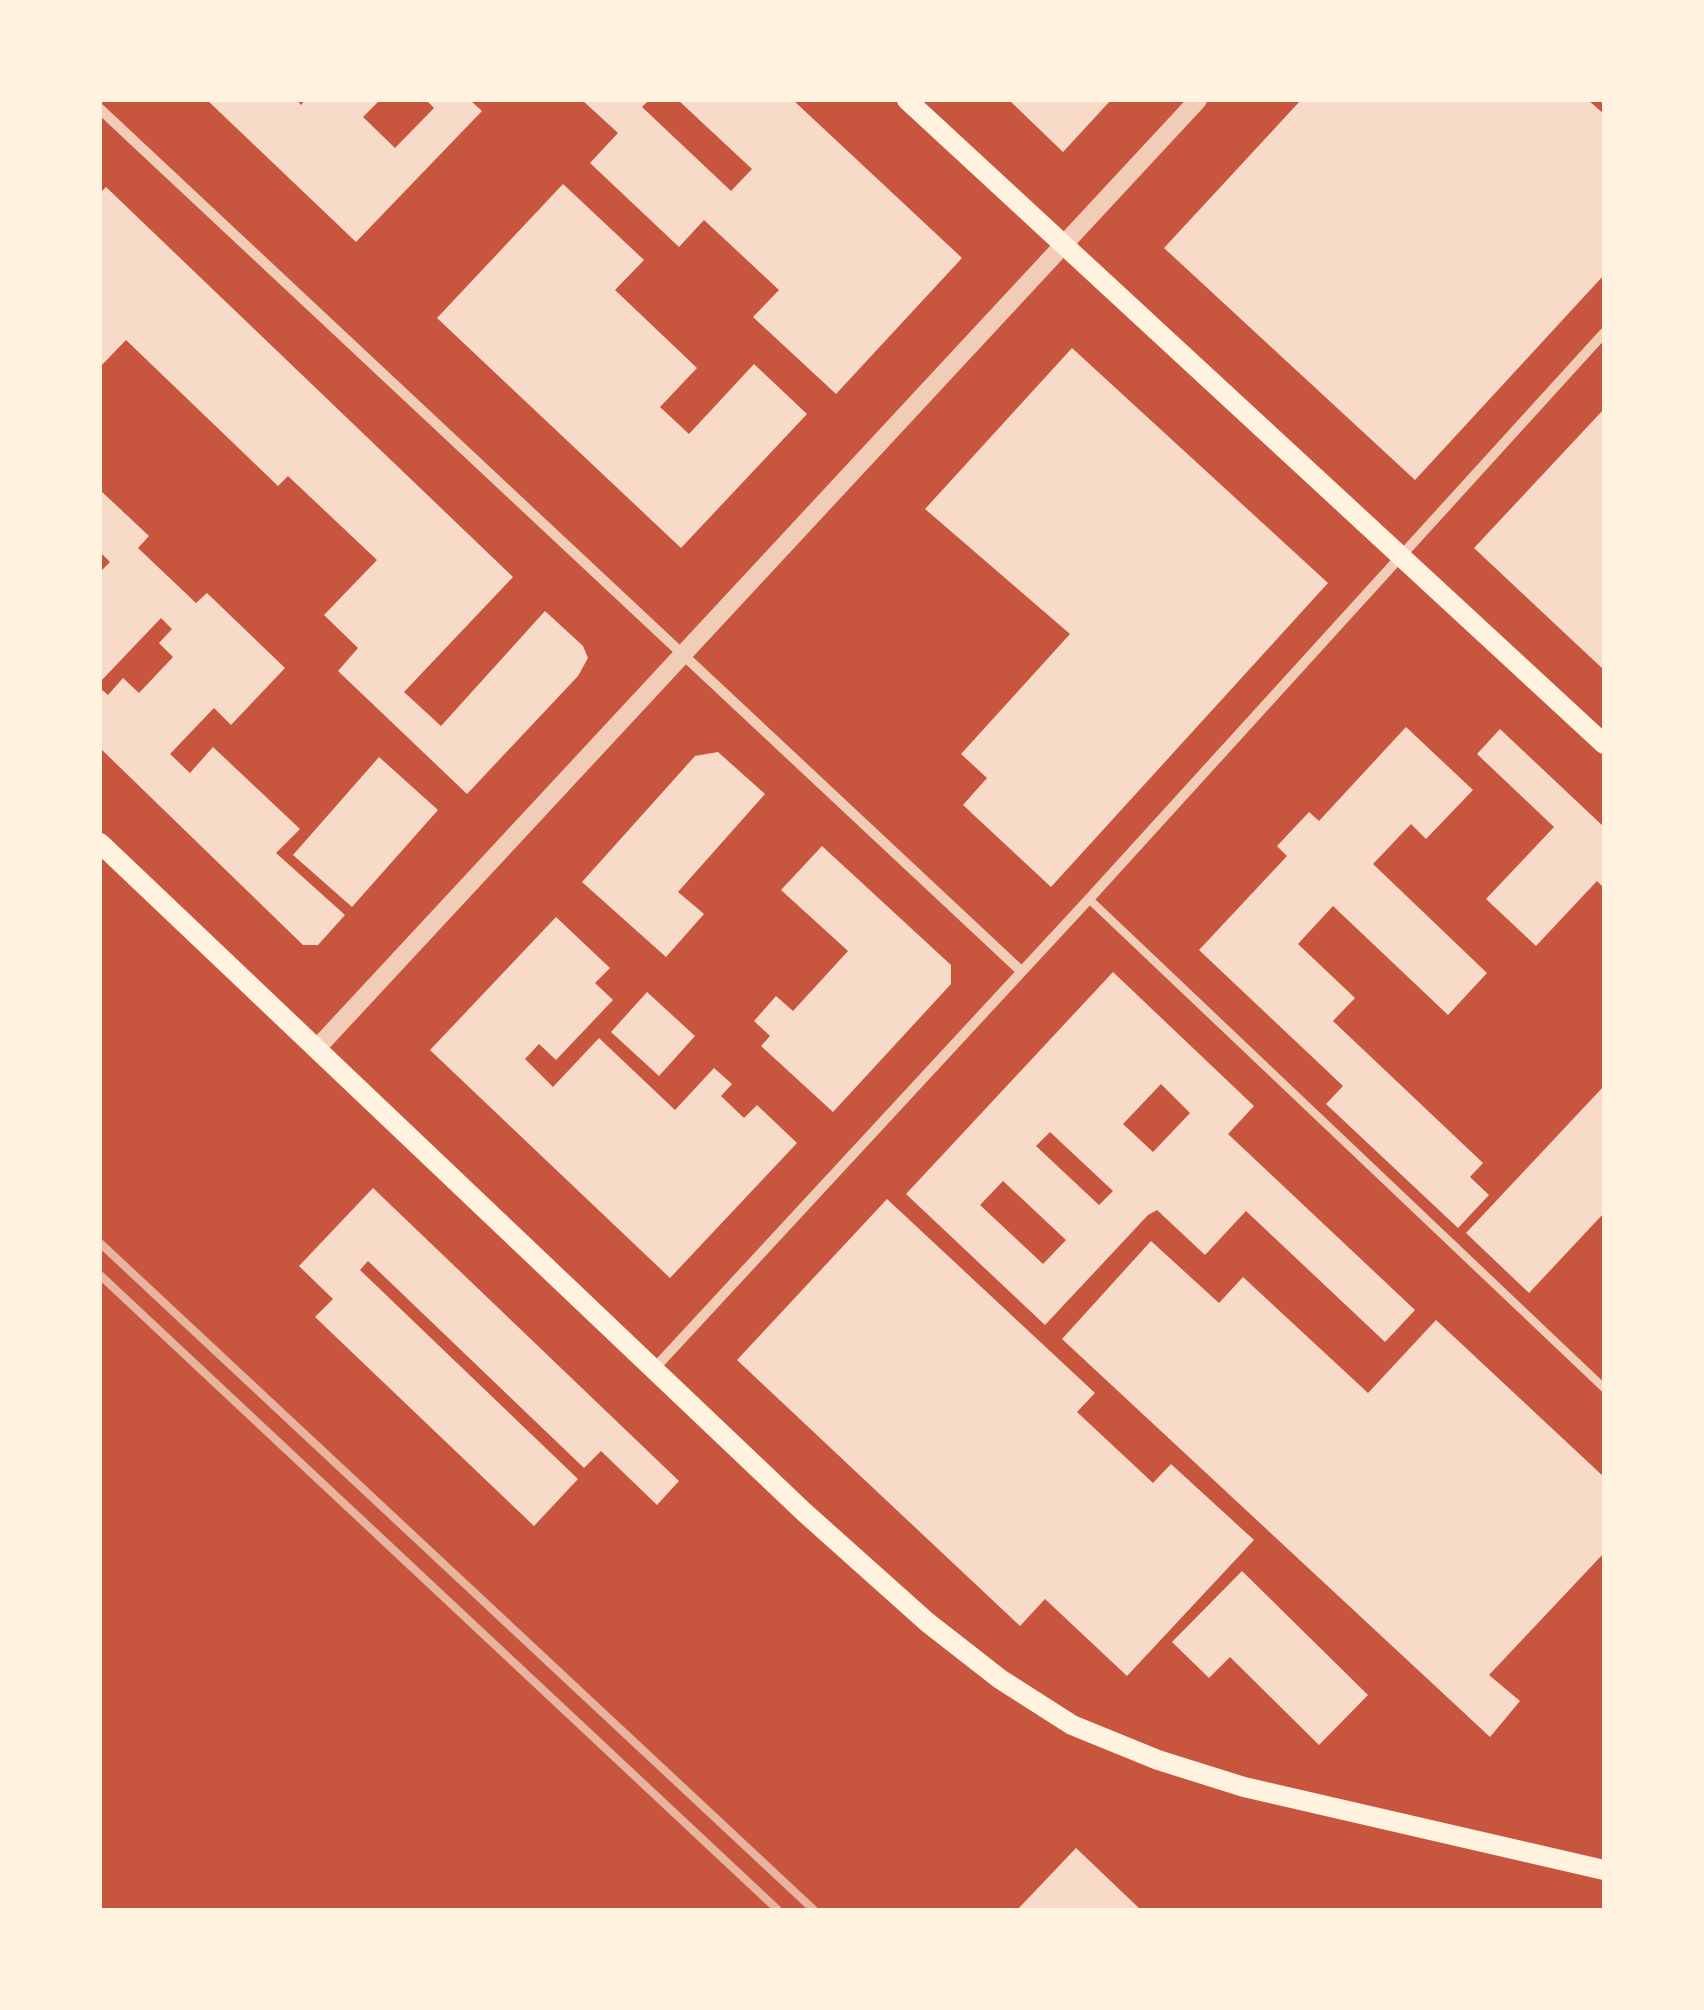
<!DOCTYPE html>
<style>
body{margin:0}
#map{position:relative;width:1704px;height:2010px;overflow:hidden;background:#c8553d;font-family:"Sofia Sans Condensed",sans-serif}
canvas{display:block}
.frame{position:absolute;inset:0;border:102px solid #fff3e0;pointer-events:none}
</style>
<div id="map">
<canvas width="1704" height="2010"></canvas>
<div class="frame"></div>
</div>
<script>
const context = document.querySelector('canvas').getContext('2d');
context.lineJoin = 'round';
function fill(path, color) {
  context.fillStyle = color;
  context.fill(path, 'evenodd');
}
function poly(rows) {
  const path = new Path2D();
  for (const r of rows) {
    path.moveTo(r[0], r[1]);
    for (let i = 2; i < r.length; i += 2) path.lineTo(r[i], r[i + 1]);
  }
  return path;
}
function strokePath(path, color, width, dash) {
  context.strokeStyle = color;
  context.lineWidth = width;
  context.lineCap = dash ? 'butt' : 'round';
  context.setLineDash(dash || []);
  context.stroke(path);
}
const building = poly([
 [207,100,297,100,301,105,305,100,380,100,363,117,395,148,434,108,426,100,470,100,482,111,356,242],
 [582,100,649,100,642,107,731,191,752,169,678,100,793,100,962,258,836,394,753,317,779,290,704,220,679,247,590,163,618,133],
 [1009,100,1111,100,1063,152],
 [1301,100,1588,100,1604,114,1604,275,1415,480,1164,248],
 [563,184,644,260,615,290,697,368,660,407,689,434,754,364,807,414,681,548,437,318],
 [106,187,513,577,404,692,441,726,545,611,583,646,588,658,578,676,467,794,338,671,358,648,324,615,377,560,288,476,278,486,126,340,100,367,100,193],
 [1072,348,1328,583,1051,887,963,805,987,778,961,754,1070,634,925,509],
 [1604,409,1604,670,1474,548],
 [100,490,149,536,138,548,196,603,207,593,285,668,231,725,214,708,170,754,190,773,213,747,300,829,276,853,345,915,318,945,303,945,100,748,100,688,108,695,123,678,139,693,173,657,159,643,172,629,161,618,100,682,100,572,110,562,100,552],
 [1406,727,1473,790,1426,839,1411,824,1373,864,1487,973,1448,1015,1333,906,1298,944,1355,998,1333,1021,1483,1163,1470,1177,1489,1195,1458,1228,1326,1104,1343,1086,1199,950,1287,856,1277,846,1309,812,1319,821],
 [1500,729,1604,827,1604,888,1597,881,1536,946,1486,899,1554,827,1477,754],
 [718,752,765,794,678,892,704,914,666,957,582,882,695,756],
 [379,757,438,810,352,907,293,855],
 [822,846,951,965,951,984,833,1112,761,1046,770,1036,754,1021,776,996,793,1011,848,951,781,890],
 [556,917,610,968,595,983,613,1000,556,1060,539,1044,525,1059,553,1087,599,1038,675,1110,714,1068,732,1084,721,1096,744,1118,757,1105,797,1143,670,1278,430,1050],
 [1113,972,1254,1106,1228,1134,1415,1310,1385,1342,1246,1211,1205,1255,1157,1210,1148,1215,1045,1325,906,1194],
 [1161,1084,1190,1113,1153,1152,1123,1124],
 [1050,1132,1113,1191,1099,1205,1036,1146],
 [1003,1181,1066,1240,1043,1264,980,1205],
 [647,992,695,1036,659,1076,611,1032],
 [1604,1086,1604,1213,1529,1293,1466,1233],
 [373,1188,679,1481,657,1505,601,1451,584,1468,368,1261,360,1270,578,1479,534,1526,315,1317,333,1299,299,1266],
 [887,1199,1095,1393,1077,1412,1153,1483,1171,1464,1254,1540,1127,1676,1045,1599,1020,1626,737,1360],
 [1151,1241,1219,1303,1243,1277,1368,1393,1436,1320,1604,1477,1604,1553,1489,1675,1520,1701,1490,1737,1062,1339],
 [1242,1571,1368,1695,1319,1745,1230,1657,1209,1678,1172,1642],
 [1076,1848,1141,1910,1017,1910]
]);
const service = poly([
 [1089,899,1604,1388]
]);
const minor = poly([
 [100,109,1021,971],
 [653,1370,1089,899,1604,333]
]);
const tertiary = poly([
 [318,1047,1198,100]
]);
const secondary = poly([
 [907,100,1604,744],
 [100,843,804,1512,927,1622,1000,1679,1072,1725,1158,1760,1244,1787,1604,1870]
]);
const rail = poly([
 [100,1243,814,1910],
 [100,1275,778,1910]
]);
fill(building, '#f7dbc8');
strokePath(service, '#f1ccb7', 8);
strokePath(minor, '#f1ccb7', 10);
strokePath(tertiary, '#f1ccb7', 18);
strokePath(secondary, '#fff3e0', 20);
strokePath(rail, '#e9b49f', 8);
</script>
